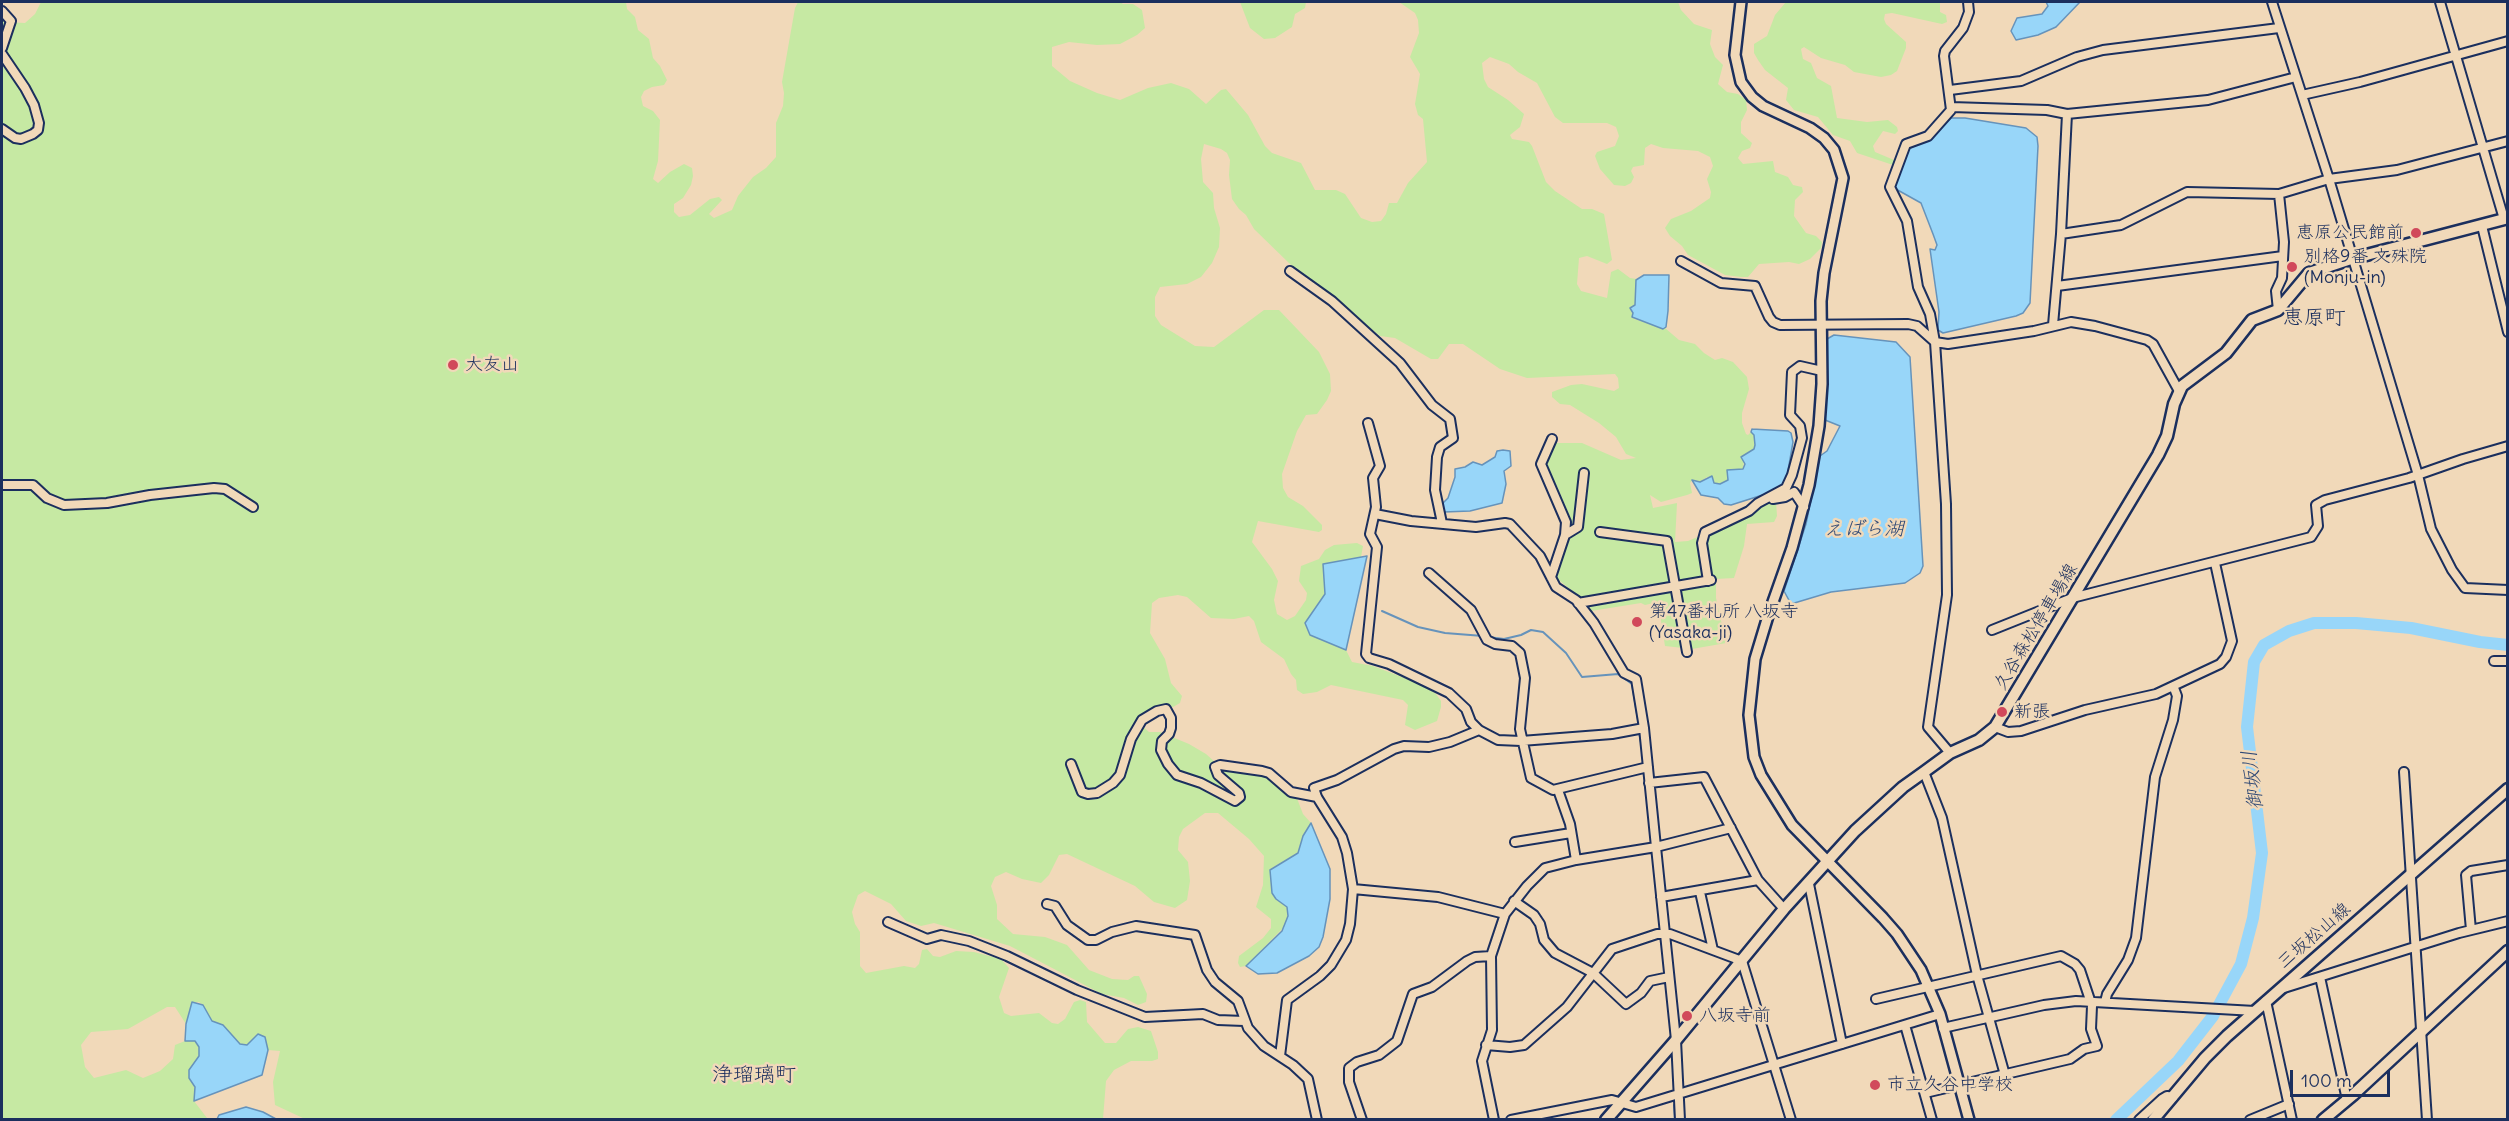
<!DOCTYPE html>
<meta charset="utf-8">
<style>
body{margin:0}
#map{position:relative;width:2509px;height:1121px;overflow:hidden;background:#f1d9b9;font-family:Delius,sans-serif}
canvas{display:block}
.frame{position:absolute;inset:0;border:3px solid #1b2f5e;pointer-events:none}
.scale{position:absolute;left:2290px;top:1070px;width:100px;height:27px;box-sizing:border-box;border:3px solid #1b2f5e;border-top:0;padding-left:8px;font-size:18px;line-height:21px;white-space:nowrap;color:#1b2f5e;-webkit-text-stroke:4px #f1d9b9;paint-order:stroke}
</style>
<div id="map">
<canvas width="2509" height="1121"></canvas>
<div class="frame"></div>
<div class="scale">100 m</div>
</div>
<script>
const context = document.querySelector('canvas').getContext('2d');
context.lineJoin = 'round';
function fill(path, color) {
  context.fillStyle = color;
  context.fill(path, 'evenodd');
}
function poly(rows) {
  const path = new Path2D();
  for (const r of rows) {
    path.moveTo(r[0], r[1]);
    for (let i = 2; i < r.length; i += 2) path.lineTo(r[i], r[i + 1]);
  }
  return path;
}
function strokePath(path, color, width, dash) {
  context.strokeStyle = color;
  context.lineWidth = width;
  context.lineCap = dash ? 'butt' : 'round';
  context.setLineDash(dash || []);
  context.stroke(path);
}
function drawText(font, color, halo, rows, align = 'center') {
  context.font = font + ' Delius,"Klee One",sans-serif';
  context.lineWidth = 5;
  context.setLineDash([]);
  context.textBaseline = 'middle';
  context.strokeStyle = halo;
  context.fillStyle = color;
  for (const [text, x, y, turn = 0] of rows) {
    context.save();
    context.translate(x, y);
    context.rotate((+turn || 0) * Math.PI / 180);
    context.textAlign = isNaN(turn) ? turn : align;
    if (halo) context.strokeText(text, 0, 0);
    context.fillText(text, 0, 0);
    context.restore();
  }
}
const green = poly([
 [41,2,626,2,627,9,635,17,638,30,649,39,653,58,660,66,667,80,664,85,652,87,644,91,641,97,643,106,653,111,660,120,658,161,653,179,658,183,670,172,684,164,692,168,693,176,691,185,683,198,674,204,674,212,679,217,690,215,710,199,719,197,722,200,709,214,714,218,732,210,738,196,753,177,766,168,776,157,776,123,783,106,784,93,782,82,795,8,798,2,1120,2,1123,4,1133,4,1142,10,1145,28,1137,35,1120,44,1097,45,1069,42,1052,47,1052,66,1070,81,1097,93,1120,100,1148,88,1171,83,1189,89,1206,104,1221,90,1226,89,1248,115,1265,146,1272,153,1301,163,1315,190,1336,190,1345,194,1361,218,1372,222,1381,221,1386,214,1389,203,1397,203,1408,183,1427,162,1423,119,1418,115,1415,104,1420,74,1410,57,1419,33,1418,20,1415,13,1399,2,1678,2,1681,10,1694,24,1712,30,1710,44,1715,57,1723,65,1718,84,1727,92,1738,94,1746,100,1747,110,1741,122,1741,133,1752,143,1750,148,1742,151,1738,158,1743,164,1773,161,1775,172,1788,177,1793,185,1802,187,1803,192,1795,200,1794,216,1806,233,1816,236,1822,242,1821,248,1810,259,1799,264,1789,262,1759,264,1748,277,1741,277,1725,275,1688,255,1682,246,1670,236,1665,228,1671,219,1691,211,1710,198,1711,192,1707,179,1713,166,1710,157,1698,151,1663,148,1651,144,1645,148,1644,165,1633,167,1631,171,1634,177,1631,183,1625,186,1614,185,1600,169,1595,156,1597,152,1615,146,1619,136,1616,127,1607,123,1563,123,1555,117,1537,83,1518,72,1509,64,1490,57,1482,63,1484,79,1488,87,1508,100,1524,114,1520,127,1510,135,1512,139,1529,142,1532,146,1546,182,1555,191,1582,209,1592,209,1604,214,1612,260,1607,264,1587,256,1579,258,1577,284,1581,291,1607,298,1611,272,1618,269,1630,278,1637,279,1635,305,1630,308,1634,319,1665,328,1679,340,1695,344,1704,353,1715,360,1722,358,1733,362,1747,377,1749,389,1742,413,1742,423,1746,434,1748,435,1751,432,1754,435,1755,445,1754,449,1741,459,1744,460,1743,469,1727,472,1728,480,1720,484,1714,483,1707,477,1700,482,1692,480,1690,483,1692,493,1687,495,1661,502,1650,495,1653,508,1677,503,1675,542,1688,541,1705,534,1769,502,1776,501,1777,516,1774,522,1747,524,1744,546,1734,578,1716,579,1716,598,1726,643,1692,649,1665,646,1658,602,1645,605,1641,603,1591,611,1587,609,1581,598,1555,577,1565,544,1569,515,1557,486,1547,469,1548,455,1555,443,1582,443,1621,460,1636,458,1626,454,1616,437,1599,423,1570,405,1560,404,1552,397,1552,392,1571,385,1582,384,1614,391,1619,388,1618,378,1615,374,1527,378,1500,369,1463,344,1449,344,1438,359,1431,359,1395,338,1380,336,1291,265,1254,229,1246,215,1239,209,1232,199,1229,175,1230,160,1227,153,1221,149,1204,144,1201,159,1203,182,1213,193,1214,208,1220,228,1219,247,1212,263,1201,277,1187,284,1160,287,1155,297,1155,316,1161,325,1195,346,1214,347,1264,310,1279,310,1319,352,1330,374,1331,391,1327,400,1317,414,1306,415,1297,431,1282,474,1283,488,1288,497,1303,506,1322,525,1322,530,1319,532,1258,521,1252,542,1272,569,1278,581,1274,600,1277,614,1287,620,1295,616,1306,600,1307,593,1299,581,1301,566,1319,559,1325,550,1334,545,1357,543,1363,546,1361,557,1323,564,1325,594,1305,623,1310,635,1346,650,1352,662,1373,666,1423,685,1436,694,1441,701,1441,707,1437,721,1415,730,1405,725,1408,705,1403,700,1331,685,1317,692,1303,694,1297,690,1296,680,1291,674,1284,659,1261,642,1254,621,1249,616,1234,619,1211,618,1187,597,1178,595,1159,598,1152,603,1150,633,1165,659,1171,683,1182,696,1180,703,1173,707,1158,705,1136,720,1149,732,1160,732,1189,744,1206,754,1225,771,1277,777,1288,783,1293,788,1303,814,1311,823,1303,836,1298,853,1272,868,1276,899,1287,907,1288,916,1286,925,1246,966,1240,967,1238,963,1239,956,1263,938,1271,928,1271,919,1256,907,1263,885,1264,856,1249,839,1218,813,1205,813,1183,829,1179,837,1178,850,1188,862,1190,881,1187,900,1175,908,1154,902,1135,886,1067,854,1059,855,1049,875,1041,883,1022,879,1006,872,995,877,991,886,997,905,997,919,1013,934,1045,937,1067,945,1089,970,1112,979,1128,980,1134,976,1139,976,1147,994,1146,1002,1138,1005,1124,998,1102,994,1010,946,934,923,921,926,906,921,891,904,865,891,858,895,852,912,855,924,860,932,860,966,866,973,904,966,915,968,919,964,922,950,927,949,933,956,940,957,956,951,974,952,1001,959,1009,968,999,997,1004,1013,1011,1016,1039,1013,1052,1023,1058,1024,1065,1019,1074,1002,1080,1000,1086,1002,1087,1022,1105,1043,1116,1043,1128,1029,1138,1027,1151,1031,1158,1052,1158,1059,1152,1061,1131,1061,1114,1070,1106,1081,1103,1119,305,1119,275,1105,273,1082,280,1051,268,1050,265,1037,258,1034,247,1045,240,1044,223,1025,212,1021,203,1005,199,1002,192,1002,186,1024,175,1007,167,1007,128,1029,91,1032,81,1045,85,1067,94,1078,126,1070,143,1078,160,1071,173,1059,175,1045,185,1041,195,1041,199,1047,199,1056,189,1078,195,1087,194,1101,207,1118,212,1119,2,1119,2,18,5,22,25,23,35,14],
 [1240,2,1306,2,1305,8,1295,14,1292,27,1275,38,1264,39,1250,28],
 [1786,2,1940,2,1940,12,1946,15,1947,22,1942,24,1892,13,1885,14,1884,19,1886,24,1906,42,1906,48,1897,71,1891,75,1881,77,1854,72,1845,65,1821,58,1804,47,1801,49,1803,59,1811,63,1817,78,1831,86,1837,118,1867,122,1888,120,1897,127,1898,131,1895,134,1883,131,1873,146,1875,152,1894,160,1893,165,1857,153,1850,141,1833,135,1818,117,1794,110,1786,100,1788,88,1765,70,1758,60,1754,53,1754,44,1767,36,1775,15]
]);
const water = poly([
 [2046,2,2080,2,2056,27,2038,35,2016,40,2011,31,2017,18,2042,14,2048,6,2046,2],
 [1951,118,1965,118,2026,128,2037,137,2038,146,2030,303,2023,313,2016,316,1943,333,1938,330,1939,312,1930,249,1935,250,1937,245,1933,234,1921,203,1894,188,1893,182,1905,151,1936,134,1951,118],
 [1644,275,1669,275,1668,311,1666,327,1663,329,1632,317,1633,313,1630,308,1635,305,1636,280,1644,275],
 [1834,335,1896,342,1910,357,1923,566,1920,573,1905,583,1831,592,1791,604,1784,591,1806,524,1820,456,1827,451,1840,426,1825,420,1827,339,1834,335],
 [1752,429,1788,431,1791,433,1793,442,1786,482,1772,492,1731,505,1724,504,1718,498,1701,495,1692,480,1700,482,1712,476,1714,483,1720,484,1728,480,1727,470,1743,469,1745,464,1741,457,1754,449,1755,445,1754,435,1751,432,1752,429],
 [1503,450,1510,451,1511,466,1504,471,1506,484,1502,503,1470,511,1444,512,1442,504,1448,498,1455,477,1455,469,1465,467,1473,462,1482,465,1495,457,1497,451,1503,450],
 [1367,556,1346,650,1310,635,1305,623,1325,594,1323,564,1367,556],
 [1311,823,1330,869,1330,899,1323,937,1319,947,1309,956,1277,973,1258,974,1246,966,1282,931,1288,916,1287,907,1276,899,1272,893,1270,870,1298,853,1303,836,1311,823],
 [192,1002,203,1005,212,1021,223,1025,240,1044,247,1045,258,1034,265,1037,268,1050,262,1075,194,1101,195,1087,189,1078,189,1070,199,1056,199,1047,195,1041,185,1041,186,1024,192,1002],
 [246,1107,263,1112,276,1119,217,1119,219,1115,246,1107]
]);
const stream = poly([
 [1382,611,1418,627,1445,633,1483,636],
 [1488,637,1504,639,1521,635,1531,630,1543,632,1566,653,1582,677,1618,674,1632,684,1639,726],
 [1639,732,1643,753],
 [1673,1055,1674,1067],
 [1674,1105,1675,1120]
]);
const river = poly([
 [2116,1120,2178,1061,2213,1016,2241,964,2253,918,2262,853,2247,727,2254,662,2264,645,2289,631,2314,623,2356,623,2411,628,2480,642,2508,645]
]);
const minor = poly([
 [2272,2,2329,179,2418,475,2431,529,2452,570,2465,588,2508,590],
 [2440,2,2504,219],
 [2,11,11,21,2,48],
 [2,54,25,88,34,105,39,123,38,130,33,134,21,139,15,138,2,129],
 [1950,90,2021,81,2077,57,2103,50,2279,28],
 [2302,95,2360,82,2508,41],
 [1951,107,2047,110,2067,114,2208,100,2296,77],
 [2482,226,2508,332],
 [2061,234,2121,225,2187,192,2279,194,2329,179,2397,170,2508,141],
 [1681,261,1721,283,1755,286,1769,317,1773,322,1780,325,1908,324,1917,326,1935,342,1948,344,2034,331,2071,322,2095,326,2147,340,2153,344,2179,391],
 [1290,271,1332,301,1400,363,1432,405,1450,419,1453,438,1440,447,1437,457,1435,490,1442,523],
 [2057,286,2283,256],
 [2278,310,2276,291,2282,278,2284,242,2279,194],
 [2053,325,2061,234,2067,114],
 [1368,423,1380,466,1373,478,1376,507,1370,534,1377,547,1366,654,1369,658,1389,664,1449,693,1466,709,1471,722,1479,730,1498,740,1521,741,1612,734,1644,728],
 [2,485,33,485,47,498,64,505,107,503,150,495,214,488,225,489,253,507],
 [1773,499,1785,497,1794,492,1804,507],
 [1375,514,1411,521,1476,527,1505,523,1510,524,1540,556,1556,587,1576,600,1594,623,1624,673,1636,679,1644,728,1656,847,1576,860,1545,868,1527,886,1505,914,1491,956,1492,1030,1482,1061,1494,1120],
 [1600,532,1667,541,1687,652],
 [1565,535,1578,527,1584,473],
 [1429,573,1471,610,1487,640,1495,644,1512,646,1520,653,1525,678,1520,729,1531,778,1553,790,1648,767],
 [1551,577,1565,535,1566,522,1541,464,1552,439],
 [1708,581,1702,543,1705,532,1749,511,1758,503,1786,488,1792,475,1802,438,1800,426,1790,415,1792,372,1800,366,1822,371],
 [1578,603,1711,580],
 [1992,630,2072,598,2311,537,2318,526,2316,505,2325,500,2409,478,2463,459,2508,446],
 [2494,661,2508,661],
 [1995,727,2008,732,2021,731,2085,710,2156,694,2220,664,2226,657,2232,641,2215,563],
 [1950,753,1928,727,1947,595,1946,504,1935,342,1930,314,1918,287,1907,221,1890,187,1906,144,1928,136,1951,110,1944,56,1945,51,1963,28,1969,12,1968,2],
 [1071,764,1082,792,1088,794,1097,793,1113,783,1120,775,1131,739,1142,720,1157,711,1166,709,1171,718,1171,728,1169,734,1162,741,1161,750,1168,764,1177,775,1201,783,1235,801,1240,797,1239,793,1218,775,1215,767,1220,765,1262,771,1269,773,1291,792,1317,797],
 [1924,772,1942,818,1977,975,2005,1075],
 [2404,772,2427,1120],
 [1649,783,1704,777,1758,880,1784,909],
 [1558,790,1570,824,1576,860],
 [1515,842,1571,833],
 [1809,884,1842,1044],
 [1353,889,1438,897,1505,914],
 [1700,892,1713,950],
 [1661,897,1758,880],
 [1514,901,1534,915,1540,924,1544,940,1555,953,1593,973,1626,1004,1641,993,1650,981,1669,977],
 [1047,904,1055,906,1067,925,1088,940,1096,940,1112,932,1136,926,1195,935,1207,970,1215,982,1238,1001,1248,1028,1264,1046,1293,1065,1308,1079,1317,1120],
 [888,922,927,939,941,935,969,941,1007,956,1077,990,1145,1017,1203,1014,1218,1020,1244,1021],
 [2471,930,2466,875,2471,871,2508,865],
 [2320,977,2347,1100],
 [2284,988,2459,933,2508,921],
 [1876,999,2061,956,2075,964,2080,970,2092,1006,2091,1029,2097,1046,2084,1049,2070,1059,1925,1093],
 [2266,1001,2292,1120],
 [2105,1002,2107,994,2128,960,2136,938,2155,777,2173,720,2177,696,2174,688],
 [1905,1025,1932,1120],
 [1943,1028,2044,1005,2076,1001,2255,1011],
 [1486,1045,1510,1047,1524,1045,1567,1007,1612,949,1657,934,1670,934,1742,961,1791,1120],
 [1280,1056,1287,1000,1320,976,1331,965,1346,940,1350,924,1353,889,1347,853,1342,837,1317,797,1314,788,1337,780,1394,749,1404,746,1429,747,1450,742,1479,730],
 [1362,1120,1349,1082,1349,1068,1357,1062,1379,1055,1397,1041,1413,994,1432,987,1467,961,1475,957,1491,956],
 [1511,1120,1612,1100,1636,1107,1940,1014],
 [1680,1120,1676,1040,1656,847,1731,828],
 [2139,1120,2162,1099,2167,1096,2173,1097],
 [2250,1120,2289,1104]
]);
const tertiary = poly([
 [1741,2,1735,55,1741,82,1752,97,1763,106,1810,128,1824,138,1834,150,1843,178,1824,273,1821,301,1822,384,1819,426,1809,485,1792,548,1768,616,1755,659,1749,715,1754,757,1761,775,1792,825,1883,918,1897,934,1921,970,1940,1014,1969,1120]
]);
const secondary = poly([
 [1606,1120,1676,1040,1784,909,1855,831,1903,787,1924,772,1950,753,1979,740,1995,727,2158,455,2167,436,2174,404,2182,386,2226,353,2252,320,2278,310,2309,273,2351,259,2508,218],
 [2153,1120,2205,1058,2227,1036,2508,789],
 [2323,1120,2353,1095,2508,951]
]);
const markers = [
 [2416,233,6,"#d1495b"],
 [2292,267,6,"#d1495b"],
 [453,365,6,"#d1495b"],
 [1637,622,6,"#d1495b"],
 [2002,712,6,"#d1495b"],
 [1687,1016,6,"#d1495b"],
 [1875,1085,6,"#d1495b"]
];
const poiNames = [
 ["恵原公民館前",2404,233,"right"],
 ["別格9番 文殊院",2304,257],
 ["(Monju-in)",2304,278],
 ["大友山",465,365],
 ["第47番札所 八坂寺",1649,612],
 ["(Yasaka-ji)",1649,633],
 ["新張",2014,712],
 ["八坂寺前",1699,1016],
 ["市立久谷中学校",1887,1085]
];
const streetNames = [
 ["久谷森松停車場線",2036,627,-59],
 ["三坂松山線",2314,936,-41]
];
const waterNames = [
 ["えばら湖",1864,529],
 ["御坂川",2253,780,-97]
];
const quarterNames = [
 ["恵原町",2314,318],
 ["浄瑠璃町",754,1075]
];
fill(green, '#c6e9a3');
fill(water, '#98d6f9');
strokePath(water, '#6693bb', 1.5);
strokePath(stream, '#6693bb', 2);
strokePath(river, '#98d6f9', 12);
strokePath(minor, '#1b2f5e', 12);
strokePath(tertiary, '#1b2f5e', 14);
strokePath(secondary, '#1b2f5e', 15);
strokePath(minor, '#f1d9b9', 8);
strokePath(tertiary, '#f1d9b9', 9);
strokePath(secondary, '#f1d9b9', 10);
for (const [x, y, r, color] of markers) {
  const dot = new Path2D();
  dot.arc(x, y, r, 0, 2 * Math.PI);
  context.fillStyle = color;
  context.fill(dot);
  strokePath(dot, '#f1d9b9', 2);
}
drawText('18px', '#1b2f5e', '#f1d9b9', poiNames, 'left');
drawText('18px', '#1b2f5e', '#f1d9b9', streetNames);
drawText('italic 20px', '#2e4875', '#f1d9b9', waterNames);
drawText('21px', '#1b2f5e', '#f1d9b9', quarterNames);
</script>
